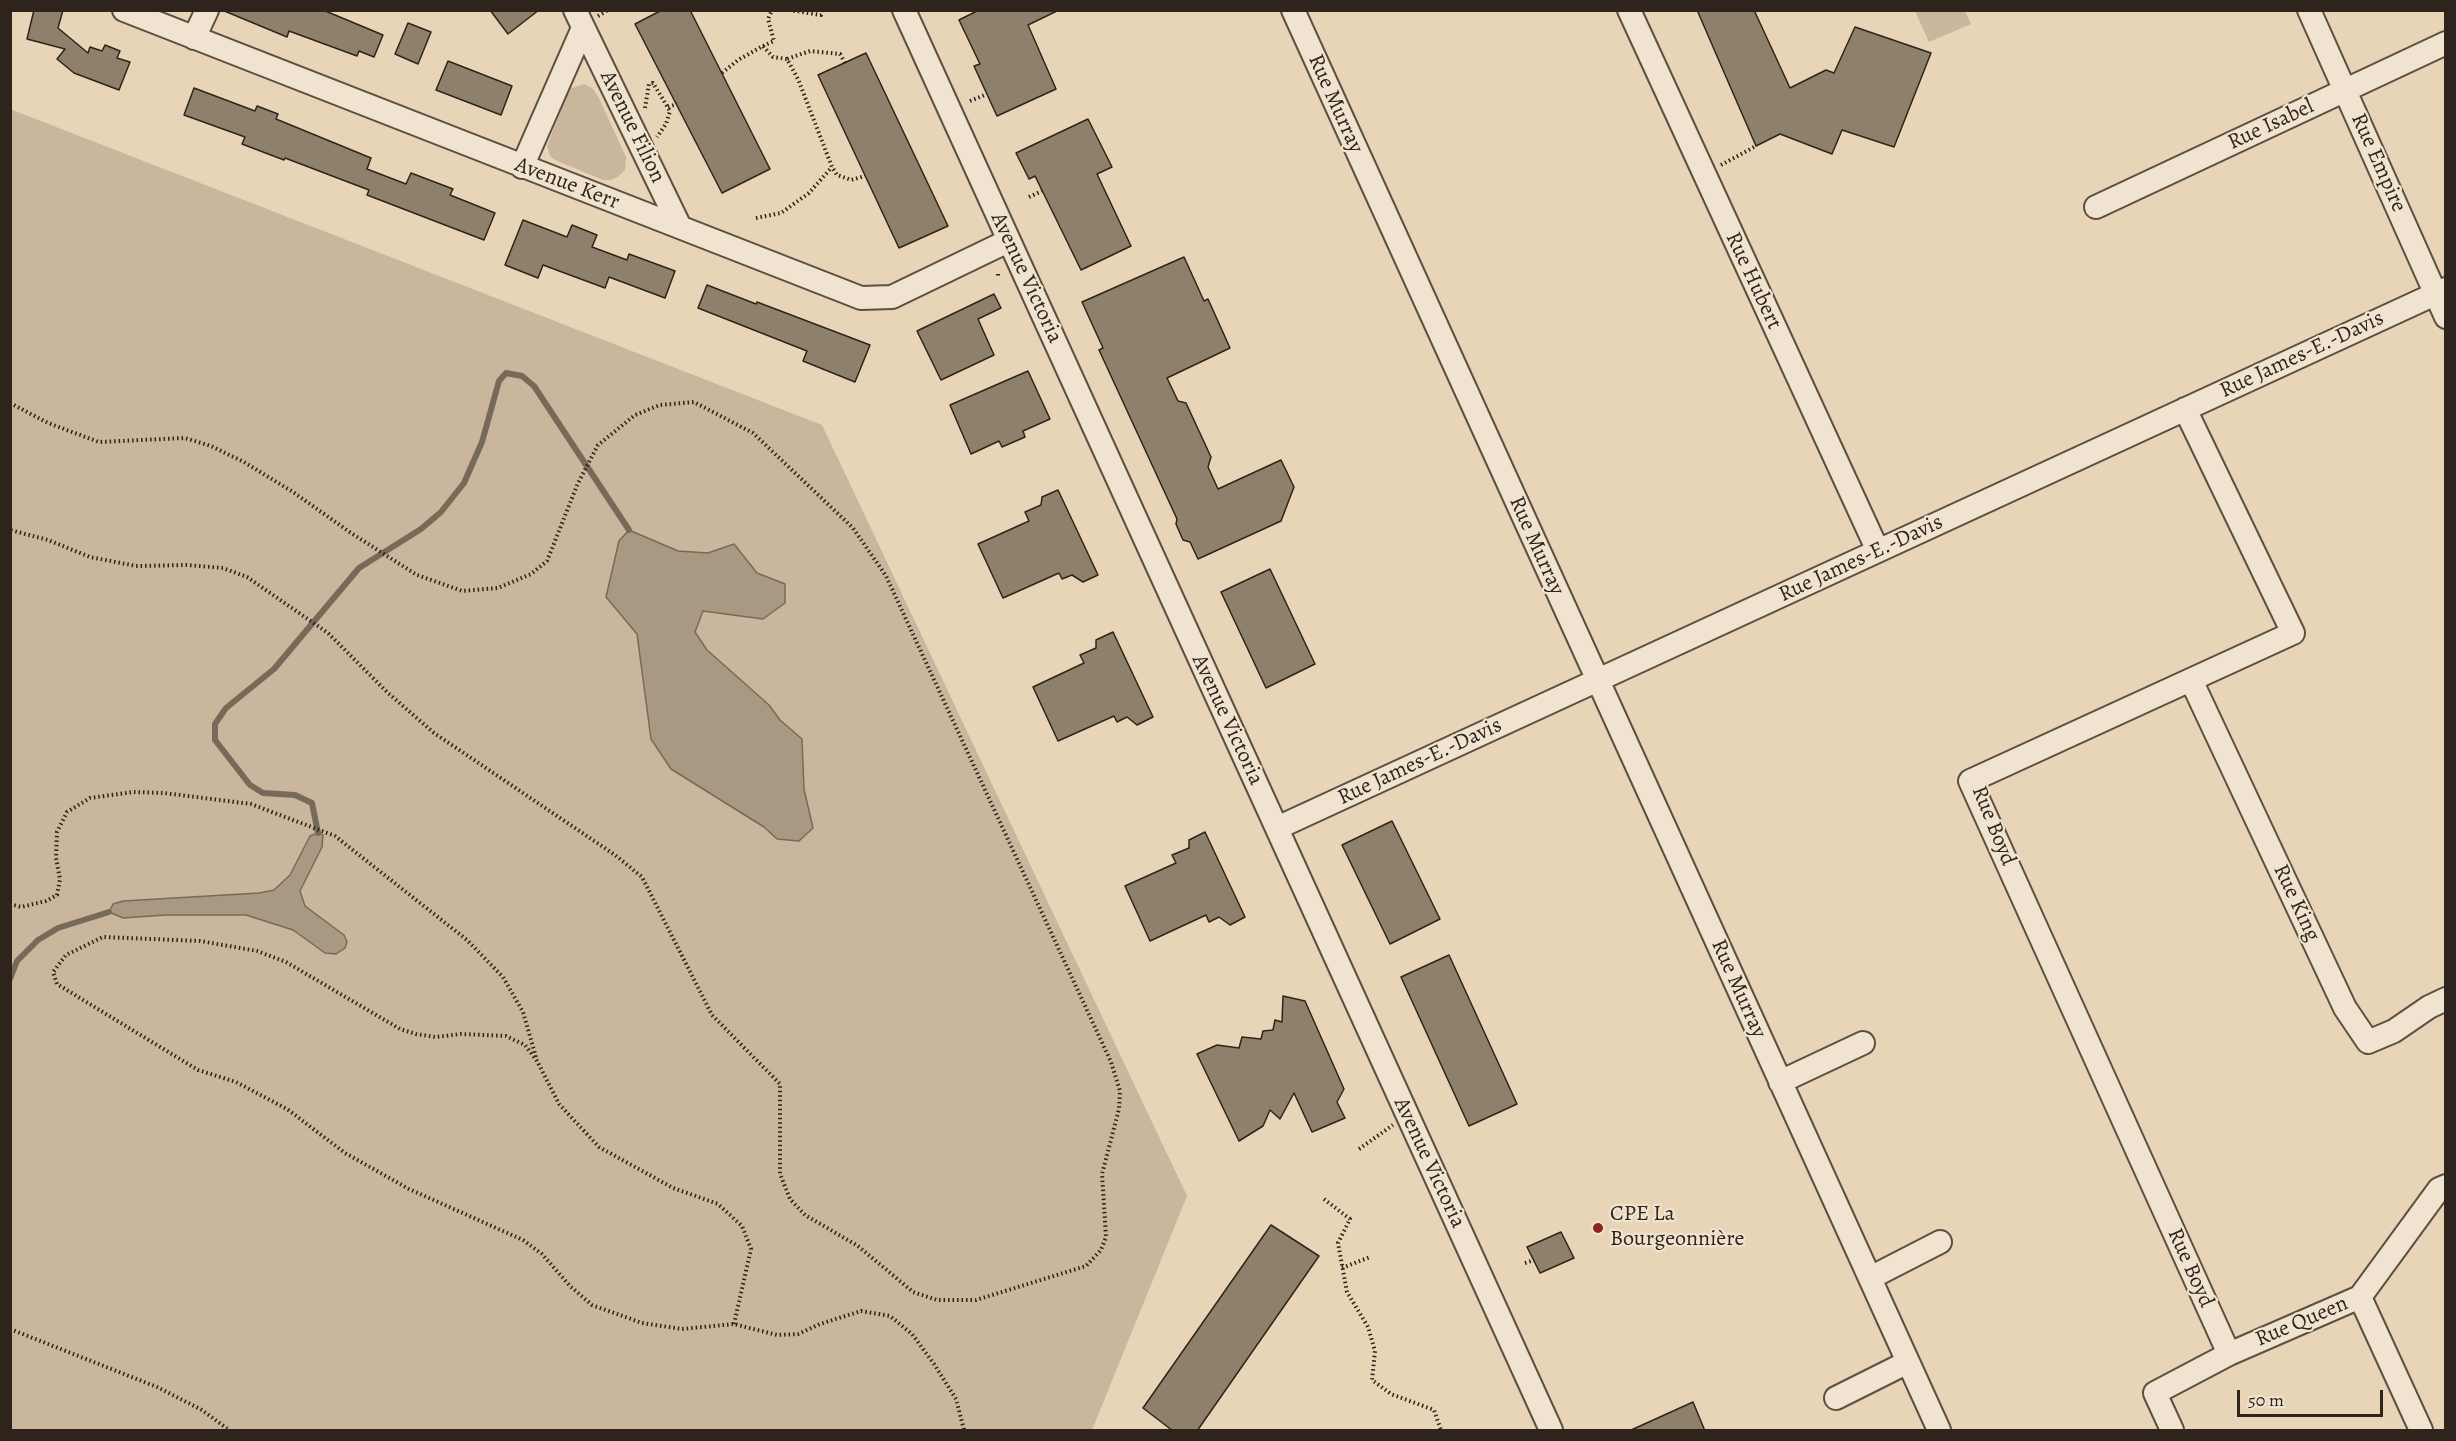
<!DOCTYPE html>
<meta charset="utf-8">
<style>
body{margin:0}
#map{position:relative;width:2456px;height:1441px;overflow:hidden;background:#e8d4b7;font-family:Alegreya,serif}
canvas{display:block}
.frame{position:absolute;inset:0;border:12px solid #2f241b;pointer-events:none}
.scale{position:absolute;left:2237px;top:1390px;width:146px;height:27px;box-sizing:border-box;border:3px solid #2f241b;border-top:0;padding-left:8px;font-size:18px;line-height:21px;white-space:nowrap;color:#2f241b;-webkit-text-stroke:4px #f0e3d0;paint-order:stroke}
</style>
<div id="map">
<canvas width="2456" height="1441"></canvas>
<div class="frame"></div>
<div class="scale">50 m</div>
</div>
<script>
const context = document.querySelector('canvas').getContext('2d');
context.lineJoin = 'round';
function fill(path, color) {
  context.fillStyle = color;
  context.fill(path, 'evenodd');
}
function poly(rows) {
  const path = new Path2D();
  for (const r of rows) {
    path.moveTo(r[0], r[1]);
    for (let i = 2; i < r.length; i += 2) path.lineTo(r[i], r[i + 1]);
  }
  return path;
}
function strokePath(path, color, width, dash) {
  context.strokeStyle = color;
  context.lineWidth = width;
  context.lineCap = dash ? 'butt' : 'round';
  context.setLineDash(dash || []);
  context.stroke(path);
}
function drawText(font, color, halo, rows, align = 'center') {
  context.font = font + ' Alegreya,serif';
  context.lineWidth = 4.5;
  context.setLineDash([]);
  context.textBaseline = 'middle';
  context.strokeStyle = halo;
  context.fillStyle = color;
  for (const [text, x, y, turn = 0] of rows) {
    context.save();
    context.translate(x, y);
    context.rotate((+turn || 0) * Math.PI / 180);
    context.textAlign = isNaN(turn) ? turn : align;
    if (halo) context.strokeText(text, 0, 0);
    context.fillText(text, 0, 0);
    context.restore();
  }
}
const green = poly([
 [1915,11,1965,11,1971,24,1929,42],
 [584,84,592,88,598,96,626,157,625,170,619,176,611,180,603,180,555,160,550,156,547,146,569,89],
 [10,109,822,425,1187,1196,1092,1430,11,1430]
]);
const water = poly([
 [629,530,678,551,708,553,734,544,757,573,785,584,785,603,763,619,703,611,695,632,707,650,769,705,780,720,802,739,804,789,813,828,799,841,777,839,764,827,671,769,651,739,637,634,606,597,619,541,629,530],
 [318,833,323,835,322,847,300,891,305,906,344,935,347,942,345,948,336,954,325,953,293,930,246,915,166,915,123,918,109,912,113,904,123,901,259,893,274,890,290,875,310,836,318,833]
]);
const stream = poly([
 [318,833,312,803,295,795,263,793,250,785,215,740,215,724,226,708,274,669,359,568,421,529,441,512,464,483,482,442,499,381,506,373,522,376,534,386,629,530],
 [10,979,17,961,38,940,58,928,109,912]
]);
const building = poly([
 [34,10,63,10,58,28,88,53,90,47,102,51,105,45,120,51,117,58,130,62,119,90,74,73,57,59,65,49,27,39,34,10],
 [222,10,323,10,383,35,374,57,359,51,357,56,289,31,287,37,222,10],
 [490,10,539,10,508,34,490,10],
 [662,10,690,10,770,169,722,193,635,24,662,10],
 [979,10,1059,10,1028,25,1056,89,997,116,974,66,980,64,959,20,979,10],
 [1697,10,1754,10,1790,88,1826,70,1834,73,1855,27,1931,53,1894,147,1842,130,1832,154,1780,134,1756,146,1697,10],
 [408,23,431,32,418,64,395,54,408,23],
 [866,53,948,226,899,248,818,75,866,53],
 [448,61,512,86,501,115,436,90,448,61],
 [194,88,255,111,257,106,278,114,276,119,371,158,367,169,406,184,411,173,453,189,450,195,495,213,484,240,367,195,369,190,285,158,284,160,242,144,245,137,184,115,194,88],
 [1088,119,1112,167,1097,174,1131,246,1081,270,1035,176,1029,179,1016,153,1088,119],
 [523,220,567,237,572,225,597,235,592,247,627,260,629,254,675,271,665,298,609,277,605,288,543,265,538,278,505,265,523,220],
 [1184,257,1204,301,1208,299,1230,348,1167,378,1178,401,1186,403,1211,457,1208,467,1218,489,1281,460,1294,487,1281,521,1198,559,1190,542,1183,540,1176,524,1177,519,1099,350,1103,348,1082,302,1184,257],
 [707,285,756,304,757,302,870,345,855,382,803,361,807,351,698,308,707,285],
 [994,294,1001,308,978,319,994,355,941,380,917,331,994,294],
 [1028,371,1050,419,1023,431,1025,437,1002,447,999,441,971,454,950,405,1028,371],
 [1058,490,1098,575,1083,582,1072,575,1062,579,1059,573,1003,598,978,544,1029,521,1025,512,1041,505,1042,497,1058,490],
 [1270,569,1315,664,1266,688,1221,592,1270,569],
 [1113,632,1153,717,1137,725,1127,717,1117,722,1114,716,1058,741,1033,687,1084,663,1080,655,1096,648,1096,640,1113,632],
 [1392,821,1440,919,1390,944,1342,845,1392,821],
 [1205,832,1245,917,1230,925,1219,917,1209,922,1206,915,1150,941,1125,886,1176,863,1172,855,1189,848,1189,840,1205,832],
 [1449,955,1517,1104,1469,1126,1401,977,1449,955],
 [1283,996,1305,1001,1344,1089,1337,1102,1345,1118,1312,1132,1294,1093,1280,1119,1270,1110,1263,1126,1239,1141,1197,1054,1217,1045,1239,1048,1242,1037,1261,1039,1263,1031,1273,1030,1275,1020,1282,1022,1283,996],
 [1271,1225,1319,1256,1197,1431,1173,1431,1143,1408,1271,1225],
 [1561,1232,1574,1258,1540,1273,1527,1247,1561,1232],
 [1693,1402,1705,1431,1629,1431,1693,1402]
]);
const path = poly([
 [789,10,821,15,823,10],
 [598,16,608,10],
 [763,46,774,41,768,19,772,10],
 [845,63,840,54,810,51,787,59,798,79,832,167,837,175,851,180,865,176],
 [722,73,738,60,763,46,773,57,787,59],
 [970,101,987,94],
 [668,107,677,104],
 [645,108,649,84,653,83,670,111,666,124,657,137],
 [1721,165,1756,146],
 [1029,197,1042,191],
 [756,218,781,213,809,193,832,167],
 [998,274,998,276],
 [10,403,48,423,99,442,185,438,211,446,244,462,293,492,351,533,417,575,462,591,498,588,531,574,547,561,578,483,598,445,635,415,660,405,694,402,753,433,853,528,886,576,1111,1062,1120,1091,1119,1109,1102,1174,1106,1237,1101,1250,1086,1266,976,1300,937,1300,913,1292,858,1246,805,1215,790,1199,780,1174,780,1084,712,1015,642,877,615,855,434,733,388,693,328,633,247,577,223,568,187,565,136,566,90,557,48,540,10,530],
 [10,904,21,907,46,901,57,895,60,879,56,858,57,832,67,812,90,798,133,792,164,793,251,804,335,836,467,940,503,977,523,1012,536,1057],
 [1359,1149,1393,1125],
 [1324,1199,1350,1219,1338,1243,1347,1292,1368,1327,1375,1351,1372,1380,1391,1394,1434,1410,1441,1430],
 [1525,1263,1534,1260],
 [1342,1268,1370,1257],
 [734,1324,751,1249,742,1226,718,1204,673,1188,599,1147,559,1104,537,1061,525,1045,506,1036,461,1034,435,1037,416,1034,400,1029,286,962,257,951,200,941,103,937,66,955,53,972,57,984,88,1003,198,1070,236,1082,287,1109,345,1153,409,1189,523,1240,542,1254,570,1286,592,1305,642,1323,682,1329,734,1324,777,1335,798,1334,820,1324,861,1311,890,1316,912,1334,934,1364,956,1399,964,1430],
 [10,1329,157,1387,202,1410,229,1430]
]);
const minor = poly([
 [124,10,861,298,892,297,1008,241],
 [575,10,680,227],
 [904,10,1551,1430],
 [1293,10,1939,1430],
 [1629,10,1878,551],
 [2309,10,2446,317],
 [194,38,207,10],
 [522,167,583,28],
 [2096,207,2446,43],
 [2185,409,2293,633,1970,781,2229,1354],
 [2191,680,2345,1008,2368,1042,2394,1031,2429,1007,2446,999],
 [1277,828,2446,289],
 [1780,1082,1863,1043],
 [1870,1278,1940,1242],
 [2360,1297,2421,1430],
 [1836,1398,1908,1362],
 [2172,1430,2155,1393,2229,1354,2360,1297,2439,1189,2446,1186]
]);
const markers = [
 [1598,1228,6,"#8f2418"]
];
const streetNames = [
 ["Rue Murray",1335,104,66],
 ["Rue Isabel",2271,125,-25],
 ["Avenue Filion",632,127,64],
 ["Rue Empire",2378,163,66],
 ["Avenue Kerr",567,184,21],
 ["Avenue Victoria",1026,278,65],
 ["Rue Hubert",1753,281,65],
 ["Rue James-E.-Davis",2302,355,-25],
 ["Rue Murray",1536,546,66],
 ["Rue James-E.-Davis",1861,559,-25],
 ["Avenue Victoria",1227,720,65],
 ["Rue James-E.-Davis",1420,762,-25],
 ["Rue Boyd",1993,826,68],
 ["Rue King",2296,903,65],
 ["Rue Murray",1738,989,66],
 ["Avenue Victoria",1429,1163,65],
 ["Rue Boyd",2190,1268,66],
 ["Rue Queen",2302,1322,-23]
];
const poiNames = [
 ["CPE La",1610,1215],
 ["Bourgeonnière",1610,1240]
];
fill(green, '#c9b69c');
fill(water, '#a99882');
strokePath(water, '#786a59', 1.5);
strokePath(stream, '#786a59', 6);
fill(building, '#8f806c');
strokePath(building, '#2f241b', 1.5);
strokePath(minor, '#5d5042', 26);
strokePath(path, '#2f241b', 4, [1.5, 3]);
strokePath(minor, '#f0e3d0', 22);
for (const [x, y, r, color] of markers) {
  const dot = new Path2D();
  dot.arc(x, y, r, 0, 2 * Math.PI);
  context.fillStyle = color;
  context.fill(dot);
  strokePath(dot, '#f0e3d0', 2);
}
drawText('22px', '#2f241b', '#f0e3d0', streetNames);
drawText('22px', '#2f241b', '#f0e3d0', poiNames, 'left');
</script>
